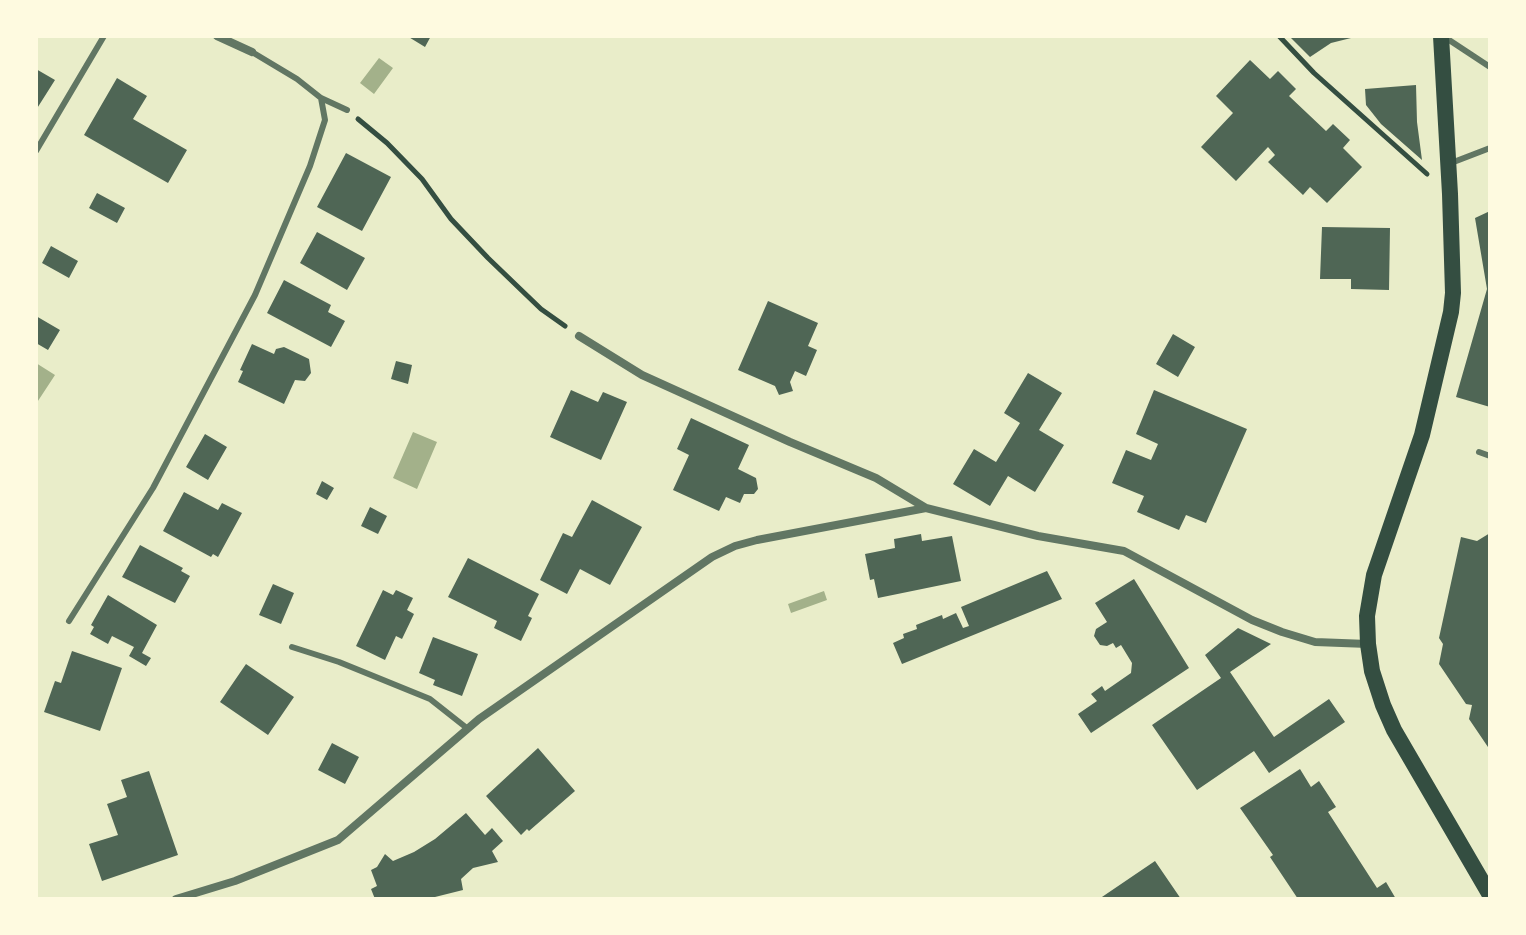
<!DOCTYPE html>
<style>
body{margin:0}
#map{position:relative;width:1526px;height:935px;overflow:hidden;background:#e9edc9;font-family:"Varela Round",sans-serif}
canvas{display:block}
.frame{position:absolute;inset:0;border:38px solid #fefae0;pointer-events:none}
</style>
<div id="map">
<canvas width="1526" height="935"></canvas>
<div class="frame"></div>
</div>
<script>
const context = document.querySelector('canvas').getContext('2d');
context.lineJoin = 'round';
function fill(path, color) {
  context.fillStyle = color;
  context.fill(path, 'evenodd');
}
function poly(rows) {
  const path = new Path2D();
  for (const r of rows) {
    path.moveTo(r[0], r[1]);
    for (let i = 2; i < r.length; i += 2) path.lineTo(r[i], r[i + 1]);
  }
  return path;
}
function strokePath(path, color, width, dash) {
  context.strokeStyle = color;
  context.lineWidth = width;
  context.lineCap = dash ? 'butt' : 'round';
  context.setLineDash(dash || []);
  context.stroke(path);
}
const water = poly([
 [379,58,393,68,374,94,360,83],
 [36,363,55,375,36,404],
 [413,432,437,442,417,489,393,478],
 [824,591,827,600,791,613,788,604]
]);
const building = poly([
 [407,36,431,36,425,47],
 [1289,36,1355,36,1355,37,1331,43,1310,57],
 [1250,60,1270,79,1278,71,1296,89,1289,96,1326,131,1333,124,1350,140,1343,148,1362,167,1327,203,1310,187,1303,195,1268,162,1275,155,1268,147,1236,181,1201,147,1233,113,1216,96],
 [36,69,55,80,36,110],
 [117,78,147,96,133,119,187,150,168,183,84,135],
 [1416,85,1417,122,1422,160,1381,124,1366,105,1365,89],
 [346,153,391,177,362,231,317,207],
 [97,193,125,208,117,223,89,208],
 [1490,211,1490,407,1456,397,1487,289,1475,218],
 [1322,227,1390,228,1389,290,1351,289,1351,279,1320,279],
 [317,232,365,258,347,290,300,263],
 [51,246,78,261,69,278,42,263],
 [284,280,331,305,328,312,345,321,331,347,267,313],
 [768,301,818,323,808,346,817,350,806,376,795,371,790,382,793,391,779,395,775,386,738,370],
 [36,316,60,330,48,350,36,343],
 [1173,334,1195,347,1178,377,1156,364],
 [252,344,274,354,276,349,284,347,309,359,311,373,305,381,295,380,284,404,238,382,243,371,240,370],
 [396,361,412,365,408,384,391,379],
 [1028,373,1062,393,1039,430,1064,445,1035,492,1008,476,990,506,953,484,974,449,996,462,1020,423,1004,413],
 [571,390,598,402,603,392,627,402,601,460,550,437],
 [1154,390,1247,429,1206,523,1186,515,1179,530,1137,512,1144,496,1112,483,1126,450,1151,460,1158,444,1136,434],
 [691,418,749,445,738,469,756,478,758,489,754,494,744,494,740,503,726,497,719,511,673,490,689,455,677,449],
 [205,434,227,447,208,480,186,467],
 [322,481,334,488,327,500,316,494],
 [184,492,218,510,222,503,242,513,218,557,213,554,211,557,163,531],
 [592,500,642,527,610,585,580,569,567,594,540,580,563,533,572,537],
 [370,507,387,516,378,534,361,526],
 [1490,533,1490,750,1469,719,1472,705,1466,704,1439,664,1443,644,1439,638,1461,537,1477,541],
 [921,534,922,541,952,536,961,581,878,598,874,579,870,580,865,554,895,548,894,539],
 [140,545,183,568,181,571,190,576,175,603,122,577],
 [468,558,539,594,528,616,532,618,521,641,494,628,497,621,448,597],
 [1047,571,1062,599,902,664,893,643,904,638,903,634,917,629,916,625,942,615,943,619,956,613,963,628,969,626,961,607],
 [1134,579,1189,668,1091,733,1078,714,1097,701,1091,694,1102,686,1105,691,1131,673,1132,663,1121,645,1116,648,1113,643,1107,646,1100,645,1094,636,1096,629,1107,622,1095,603],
 [273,584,294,593,281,624,259,615],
 [383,590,393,595,396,590,413,598,407,610,414,614,402,639,396,636,385,660,356,646],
 [108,595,157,625,142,653,151,658,146,666,129,656,134,647,112,636,108,644,90,634,94,627,91,625],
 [1238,628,1271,644,1230,672,1274,737,1329,699,1345,722,1269,773,1254,751,1197,790,1152,725,1221,678,1205,655],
 [433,637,478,654,462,696,433,685,435,680,419,673],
 [72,651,122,668,100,731,44,712,55,681,61,683],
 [246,664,294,697,268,735,220,702],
 [332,743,359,757,345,784,318,770],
 [538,748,575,791,529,831,527,829,521,835,486,796],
 [1300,769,1311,787,1319,781,1336,807,1328,812,1377,888,1386,882,1396,899,1298,899,1270,857,1273,855,1240,808],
 [149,771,178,855,102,881,89,844,118,835,107,804,127,797,121,780],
 [466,813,485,835,492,828,503,841,492,851,498,862,473,868,461,879,463,890,427,899,375,899,371,889,377,886,371,870,377,867,385,854,393,861,414,852,435,839],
 [1155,861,1181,899,1099,899]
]);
const path = poly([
 [1279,36,1314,73,1427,174],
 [358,119,387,143,422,179,451,219,488,258,541,309,565,326]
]);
const service = poly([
 [1443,36,1490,67],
 [252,52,297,79,321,98,347,110],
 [36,151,104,36],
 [1451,163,1490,148],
 [1479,452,1490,456],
 [69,621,153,488,255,295,310,166,325,120,321,98],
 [292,647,339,662,430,699,468,729]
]);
const minor = poly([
 [217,36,252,52],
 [579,336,642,375,790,442,876,478,926,508,1038,536,1124,551,1252,620,1282,632,1315,642,1368,644],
 [176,899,235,881,338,840,479,719,712,557,735,546,757,540,926,508]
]);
const secondary = poly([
 [1441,36,1450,194,1453,293,1451,312,1422,435,1374,575,1367,616,1368,644,1372,671,1383,705,1394,730,1490,895]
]);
fill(water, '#a3b18a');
fill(building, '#4f6655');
strokePath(path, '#344e41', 5);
strokePath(service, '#617663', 6);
strokePath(minor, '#617663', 8);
strokePath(secondary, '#344e41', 16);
</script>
